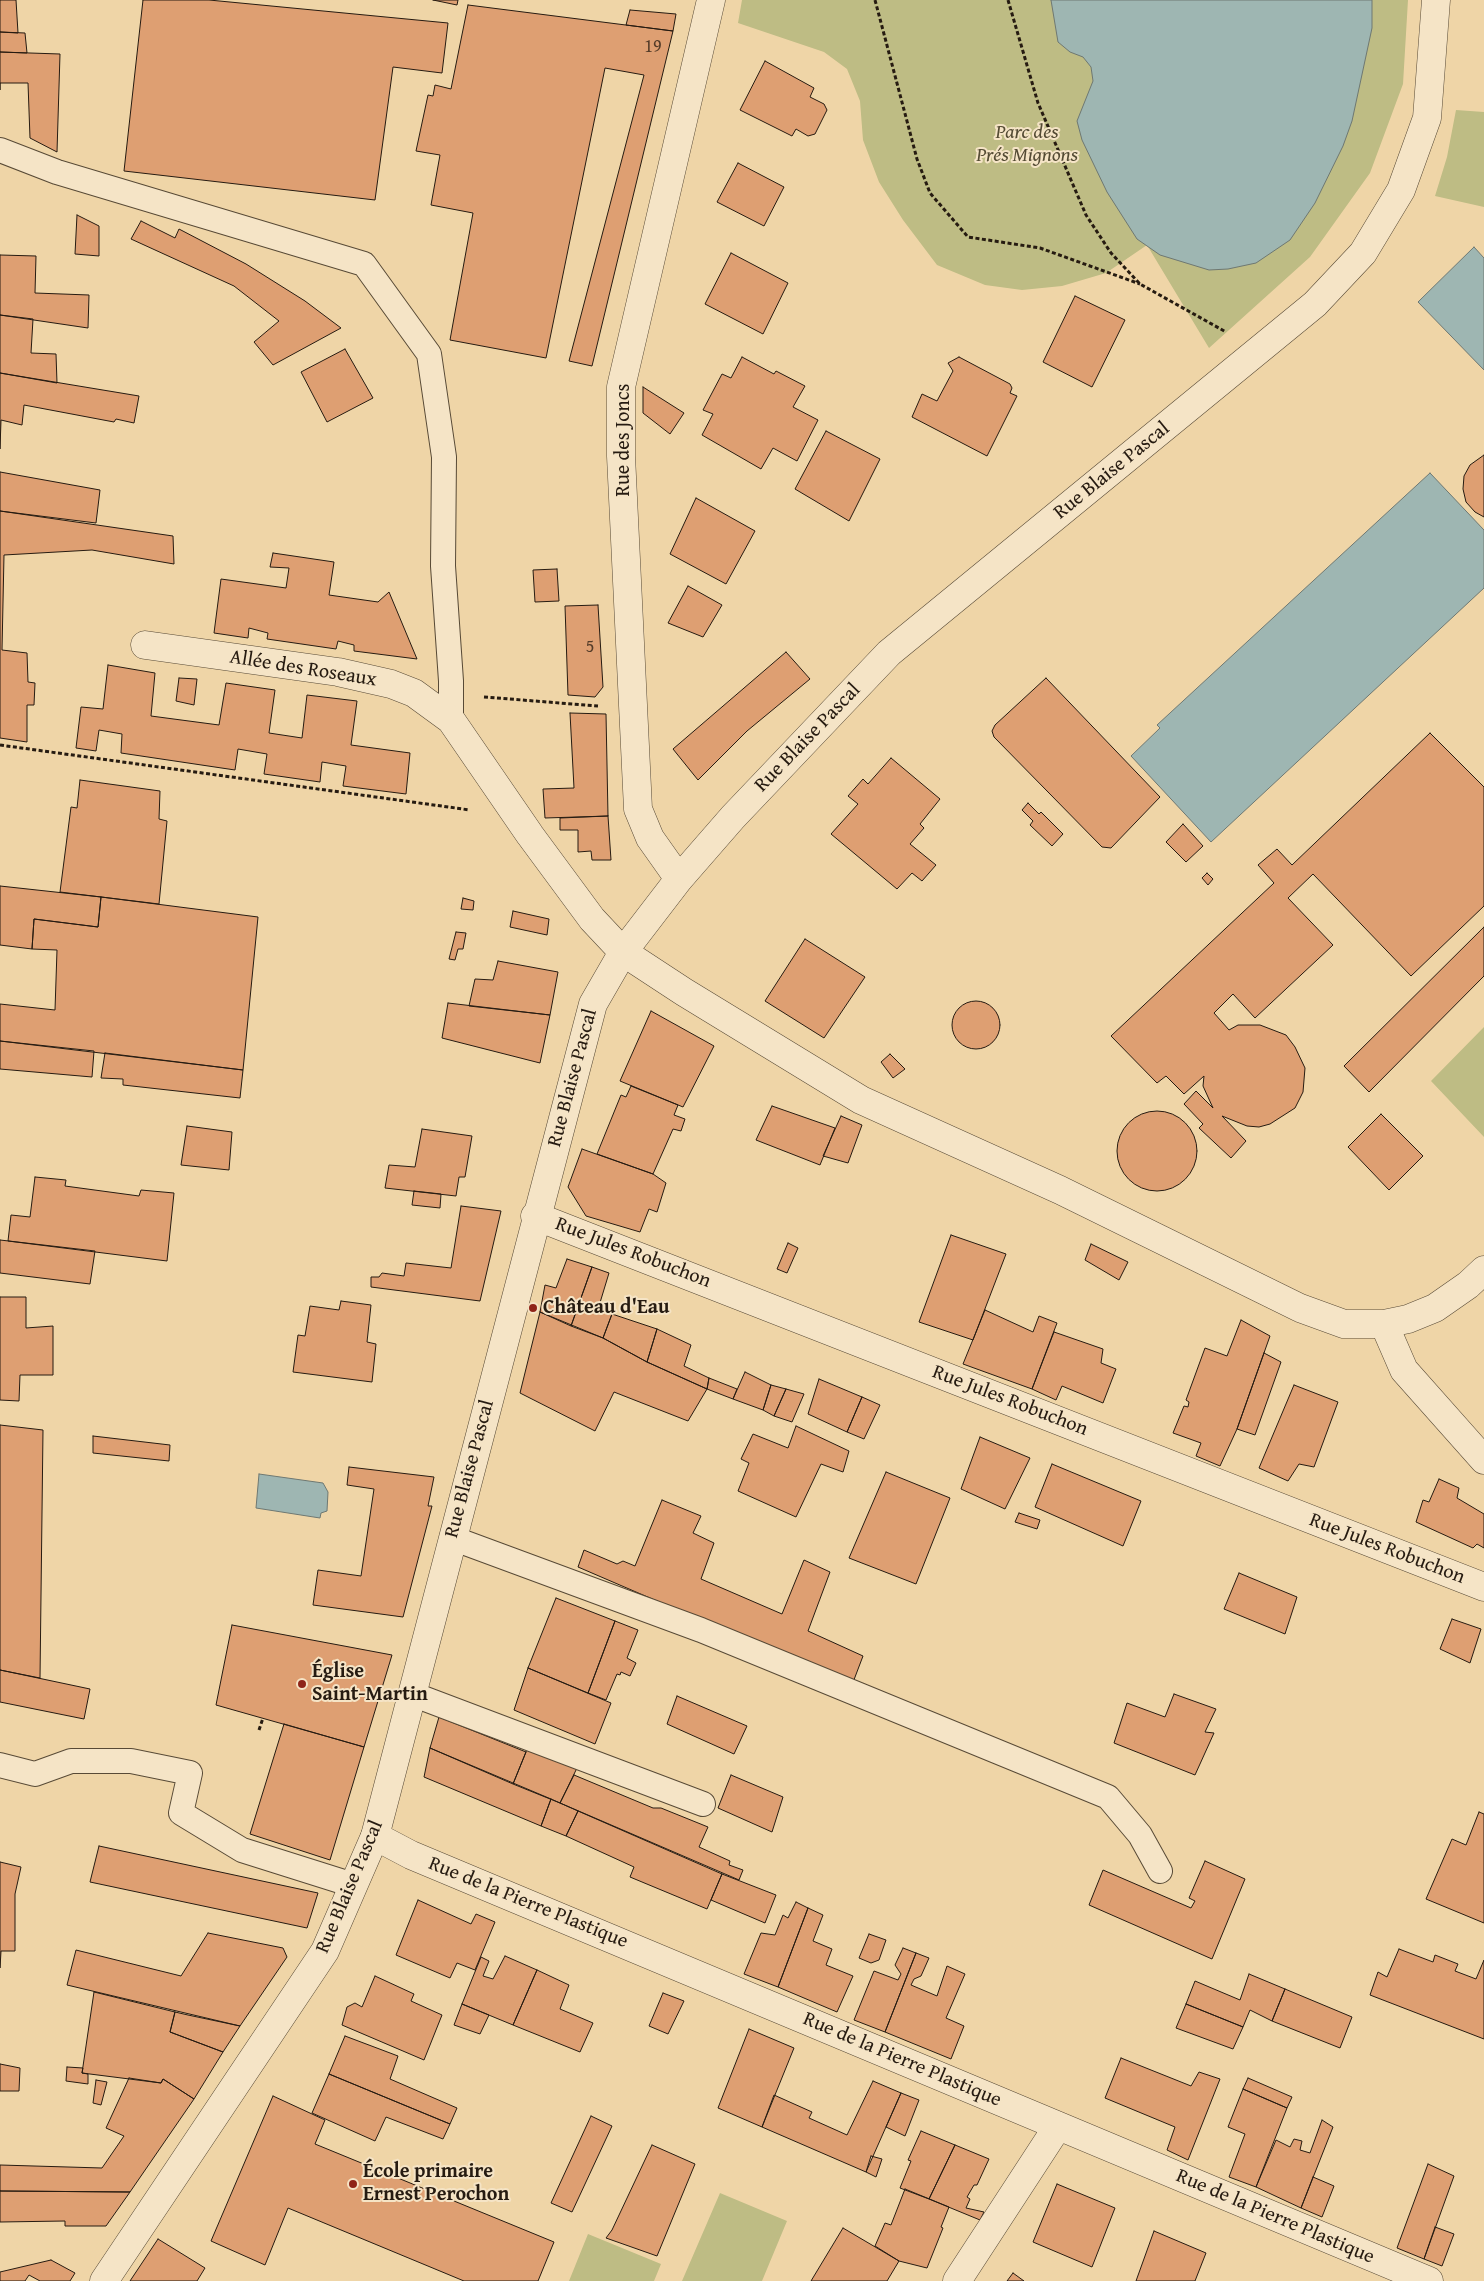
<!DOCTYPE html>
<meta charset="utf-8">
<style>
body{margin:0}
canvas{display:block;background:#efd5a7}
</style>
<canvas width="1484" height="2281"></canvas>
<script>
const context = document.querySelector('canvas').getContext('2d');
context.lineJoin = 'round';
function fill(path, color) {
  context.fillStyle = color;
  context.fill(path, 'evenodd');
}
function poly(rows) {
  const path = new Path2D();
  for (const r of rows) {
    if (r.length === 3) {
      path.moveTo(r[0] + r[2], r[1]);
      path.arc(r[0], r[1], r[2], 0, 2 * Math.PI);
      continue;
    }
    path.moveTo(r[0], r[1]);
    for (let i = 2; i < r.length; i += 2) path.lineTo(r[i], r[i + 1]);
  }
  return path;
}
function strokePath(path, color, width, dash) {
  context.strokeStyle = color;
  context.lineWidth = width;
  context.lineCap = dash ? 'butt' : 'round';
  context.setLineDash(dash || []);
  context.stroke(path);
}
function drawText(font, color, halo, rows, align = 'center') {
  context.font = font + ' "Gentium Book Plus",serif';
  context.lineWidth = 4;
  context.setLineDash([]);
  context.textBaseline = 'middle';
  context.strokeStyle = halo;
  context.fillStyle = color;
  for (const [text, x, y, turn = 0] of rows) {
    context.save();
    context.translate(x, y);
    context.rotate((+turn || 0) * Math.PI / 180);
    context.textAlign = isNaN(turn) ? turn : align;
    if (halo) context.strokeText(text, 0, 0);
    context.fillText(text, 0, 0);
    context.restore();
  }
}
const green = poly([
 [742,0,1408,0,1403,84,1370,173,1310,257,1209,348,1147,245,1106,273,1062,286,1022,290,985,285,937,265,903,220,879,182,863,140,860,101,847,69,824,52,738,23],
 [1456,110,1484,112,1484,207,1435,196,1447,157],
 [1484,1027,1484,1137,1431,1081],
 [720,2193,787,2221,762,2281,682,2281],
 [588,2234,661,2264,654,2281,569,2281]
]);
const water = poly([
 [1051,0,1372,0,1372,28,1352,121,1343,146,1315,203,1290,240,1256,263,1228,269,1209,270,1160,255,1137,239,1107,192,1082,140,1077,121,1093,81,1091,67,1083,57,1070,52,1058,42,1051,0],
 [1474,247,1484,258,1484,370,1418,302,1474,247],
 [1430,473,1484,530,1484,588,1211,842,1131,756,1160,728,1157,725,1430,473],
 [259,1474,323,1483,328,1492,327,1511,321,1513,320,1518,256,1508,259,1474]
]);
const building = poly([
 [0,0,16,0,18,33,0,32,0,0],
 [143,0,209,0,448,23,442,73,393,67,375,200,124,171,143,0],
 [433,0,458,0,457,5,433,0],
 [468,5,673,31,592,366,569,361,644,75,605,68,546,358,450,340,473,213,431,205,440,155,416,151,428,95,433,96,435,85,451,89,468,5],
 [630,10,676,14,673,31,626,25,630,10],
 [0,32,25,33,27,53,0,52,0,32],
 [0,52,60,54,57,152,30,138,28,83,0,83,0,90,0,52],
 [765,61,814,88,810,97,824,104,827,110,815,134,808,136,796,129,792,136,740,110,765,61],
 [738,163,784,187,764,226,717,202,738,163],
 [77,215,99,226,99,256,75,254,77,215],
 [141,221,175,238,179,229,246,264,305,301,341,328,273,365,254,342,279,321,234,286,131,239,141,221],
 [731,253,788,283,763,334,705,304,731,253],
 [0,255,36,256,35,293,89,295,88,328,0,315,0,255],
 [1075,296,1125,320,1092,387,1043,362,1075,296],
 [0,315,33,319,31,353,56,354,57,383,0,373,0,315],
 [345,349,373,398,327,422,301,372,345,349],
 [742,357,774,374,776,371,805,386,793,407,818,420,797,461,773,448,761,469,702,435,713,414,703,410,722,374,731,378,742,357],
 [959,357,1010,384,1012,388,1010,393,1017,396,987,456,912,417,922,394,937,401,953,371,948,363,959,357],
 [0,373,139,396,134,423,116,419,114,422,24,405,22,425,1,420,0,449,0,373],
 [643,387,684,413,670,434,643,413,643,387],
 [826,431,880,459,849,521,795,489,826,431],
 [1484,455,1484,517,1475,512,1466,502,1463,489,1464,476,1470,465,1484,455],
 [0,472,100,490,96,523,0,511,0,472],
 [696,498,755,531,726,584,670,554,696,498],
 [0,511,173,536,174,564,92,550,4,555,2,650,27,653,28,682,35,683,34,705,27,705,27,742,0,738,0,511],
 [273,553,334,562,329,595,378,602,389,592,417,659,354,651,354,645,338,641,336,649,267,639,268,633,249,628,248,638,214,633,221,579,286,588,289,568,270,567,273,553],
 [557,569,559,601,535,602,533,570,557,569],
 [688,586,722,605,703,637,668,623,688,586],
 [598,605,603,687,595,697,568,695,565,606,598,605],
 [786,652,810,679,747,731,698,780,673,749,786,652],
 [108,665,155,673,151,716,219,725,226,683,275,690,269,733,302,738,307,695,357,701,351,745,410,753,406,794,343,786,346,766,322,762,320,782,264,774,267,754,238,749,235,770,121,753,122,734,99,730,96,751,76,748,81,707,103,709,108,665],
 [179,678,197,679,194,705,176,701,179,678],
 [1046,678,1160,797,1111,848,1102,847,994,737,992,731,995,725,1046,678],
 [570,713,606,714,608,816,545,818,543,789,574,788,570,713],
 [1430,733,1484,787,1484,906,1411,976,1313,874,1288,898,1333,945,1255,1018,1233,994,1214,1013,1229,1030,1238,1025,1260,1025,1286,1035,1295,1047,1305,1068,1303,1092,1295,1108,1270,1124,1259,1127,1247,1126,1222,1116,1246,1141,1231,1158,1199,1128,1203,1124,1184,1104,1196,1091,1213,1108,1203,1086,1204,1076,1184,1094,1166,1076,1157,1083,1111,1036,1274,883,1258,865,1277,849,1292,865,1430,733],
 [891,758,940,799,920,824,924,828,910,844,936,865,922,881,912,873,897,889,831,834,858,804,848,796,863,779,868,784,891,758],
 [80,780,160,791,159,819,167,821,159,904,60,892,71,807,77,808,80,780],
 [1028,803,1039,814,1041,812,1063,834,1052,846,1030,825,1033,821,1022,810,1028,803],
 [608,816,611,860,592,860,591,851,578,852,578,830,560,830,560,818,608,816],
 [1183,824,1203,846,1186,862,1166,842,1183,824],
 [1207,873,1213,879,1208,885,1202,878,1207,873],
 [0,886,101,897,98,927,34,919,32,949,0,945,0,886],
 [101,897,258,917,243,1070,0,1041,0,1004,55,1010,57,950,32,949,34,919,98,927,101,897],
 [463,898,474,901,473,910,461,909,463,898],
 [513,911,549,919,547,935,510,927,513,911],
 [1484,927,1484,976,1369,1092,1344,1066,1484,927],
 [456,932,466,933,463,949,458,949,455,960,449,959,456,932],
 [805,939,865,977,824,1038,765,1001,805,939],
 [498,961,558,972,550,1015,469,1006,475,979,493,980,498,961],
 [976,1025,24],
 [448,1003,550,1015,540,1063,442,1038,448,1003],
 [651,1011,714,1046,683,1107,620,1081,651,1011],
 [0,1041,94,1051,92,1077,0,1069,0,1041],
 [105,1053,243,1070,240,1098,123,1085,123,1079,101,1078,105,1053],
 [890,1054,905,1069,893,1078,881,1062,890,1054],
 [631,1086,678,1105,674,1115,685,1119,681,1131,673,1129,653,1174,597,1154,621,1095,626,1097,631,1086],
 [772,1106,835,1128,820,1165,756,1140,772,1106],
 [1157,1151,40],
 [1381,1114,1423,1156,1389,1190,1348,1147,1381,1114],
 [841,1116,862,1125,848,1163,823,1156,841,1116],
 [187,1126,232,1132,229,1170,181,1165,187,1126],
 [422,1129,472,1136,465,1177,459,1177,456,1196,385,1188,389,1165,415,1167,422,1129],
 [582,1149,653,1174,666,1183,657,1212,649,1209,640,1232,586,1216,568,1187,582,1149],
 [35,1177,66,1180,65,1186,139,1196,141,1190,174,1193,167,1261,8,1241,11,1215,30,1217,35,1177],
 [414,1191,441,1194,440,1208,412,1205,414,1191],
 [461,1206,501,1211,480,1301,371,1287,371,1277,379,1277,382,1273,404,1276,406,1263,451,1268,461,1206],
 [951,1235,1006,1254,973,1340,919,1322,951,1235],
 [0,1240,95,1251,90,1284,0,1273,0,1240],
 [788,1243,798,1248,787,1273,777,1269,788,1243],
 [1091,1244,1128,1262,1119,1280,1085,1260,1091,1244],
 [567,1259,592,1267,571,1326,540,1312,545,1285,556,1288,567,1259],
 [592,1267,609,1273,599,1306,612,1314,603,1338,571,1326,592,1267],
 [0,1297,26,1297,26,1328,53,1326,53,1375,20,1375,19,1401,0,1400,0,1297],
 [341,1301,371,1305,367,1342,376,1344,372,1382,293,1372,298,1335,305,1336,310,1306,339,1310,341,1301],
 [985,1310,1033,1332,1039,1316,1057,1323,1032,1389,963,1364,985,1310],
 [540,1312,603,1338,647,1362,707,1389,688,1421,614,1392,595,1431,520,1393,540,1312],
 [612,1314,657,1329,647,1362,603,1338,612,1314],
 [1241,1320,1270,1336,1237,1429,1220,1466,1196,1456,1201,1443,1173,1433,1184,1406,1188,1407,1189,1402,1186,1400,1205,1348,1227,1356,1241,1320],
 [657,1329,691,1345,684,1366,709,1378,707,1389,647,1362,657,1329],
 [1054,1332,1103,1349,1101,1363,1116,1369,1103,1403,1062,1386,1056,1400,1032,1389,1054,1332],
 [1264,1353,1281,1362,1255,1435,1237,1429,1264,1353],
 [745,1372,771,1385,763,1410,733,1399,745,1372],
 [709,1378,737,1389,733,1399,707,1389,709,1378],
 [819,1379,862,1397,847,1432,808,1414,819,1379],
 [771,1385,786,1389,774,1416,763,1410,771,1385],
 [1294,1385,1338,1402,1314,1467,1299,1464,1288,1481,1259,1468,1294,1385],
 [786,1389,804,1394,792,1422,774,1416,786,1389],
 [862,1397,880,1405,864,1439,847,1432,862,1397],
 [0,1425,43,1430,40,1678,0,1670,0,1425],
 [796,1426,849,1451,843,1472,821,1464,796,1517,738,1491,749,1463,741,1459,753,1434,788,1448,796,1426],
 [93,1436,170,1445,169,1461,93,1453,93,1436],
 [980,1437,1030,1458,1005,1509,961,1489,980,1437],
 [1052,1464,1141,1501,1123,1546,1035,1507,1052,1464],
 [349,1467,434,1477,428,1506,432,1506,403,1617,313,1605,318,1570,361,1576,374,1489,347,1485,349,1467],
 [886,1472,950,1498,916,1584,849,1558,886,1472],
 [1439,1479,1459,1488,1457,1498,1484,1514,1484,1548,1477,1544,1473,1548,1416,1522,1423,1500,1429,1502,1439,1479],
 [662,1500,701,1516,693,1533,714,1543,701,1579,782,1614,804,1560,830,1572,808,1631,863,1656,852,1685,578,1567,584,1550,617,1564,623,1561,635,1566,662,1500],
 [1019,1513,1040,1520,1037,1529,1015,1522,1019,1513],
 [1239,1573,1297,1597,1285,1634,1224,1609,1239,1573],
 [556,1598,615,1621,588,1693,528,1668,556,1598],
 [1452,1619,1481,1629,1470,1663,1440,1649,1452,1619],
 [615,1621,638,1630,627,1658,636,1663,630,1676,621,1672,620,1675,617,1674,606,1700,588,1693,615,1621],
 [232,1625,392,1655,364,1747,216,1705,232,1625],
 [528,1668,611,1703,595,1744,514,1710,528,1668],
 [0,1670,90,1689,84,1719,0,1702,0,1670],
 [1174,1694,1216,1709,1205,1732,1214,1733,1195,1775,1114,1743,1127,1703,1165,1717,1174,1694],
 [677,1696,747,1726,734,1754,667,1724,677,1696],
 [439,1717,526,1752,513,1784,430,1748,439,1717],
 [284,1724,364,1747,330,1860,250,1834,284,1724],
 [528,1747,577,1768,560,1803,513,1784,528,1747],
 [430,1748,551,1799,541,1826,424,1777,430,1748],
 [574,1775,653,1808,661,1808,708,1827,699,1847,730,1861,729,1865,743,1870,739,1880,560,1803,574,1775],
 [731,1775,783,1797,772,1832,718,1808,731,1775],
 [551,1799,578,1811,566,1836,541,1826,551,1799],
 [578,1811,722,1874,707,1909,630,1877,634,1867,566,1836,578,1811],
 [1479,1812,1484,1814,1484,1923,1426,1899,1452,1839,1466,1845,1479,1812],
 [99,1846,318,1893,307,1928,90,1882,99,1846],
 [1205,1861,1245,1879,1212,1959,1089,1905,1103,1870,1191,1908,1195,1901,1189,1898,1205,1861],
 [0,1862,21,1867,15,1894,15,1951,1,1951,0,1968,0,1862],
 [722,1874,776,1895,765,1923,711,1900,722,1874],
 [418,1900,471,1924,476,1914,495,1922,475,1970,457,1963,450,1978,396,1955,418,1900],
 [796,1902,808,1908,778,1987,744,1974,761,1933,775,1935,783,1915,788,1918,796,1902],
 [808,1908,823,1915,813,1941,832,1949,826,1965,853,1976,837,2012,778,1987,808,1908],
 [208,1933,283,1948,287,1957,240,2026,67,1985,76,1950,181,1976,208,1933],
 [869,1934,886,1940,879,1960,871,1963,859,1958,869,1934],
 [903,1948,916,1953,885,2032,854,2020,874,1971,898,1980,901,1974,895,1965,903,1948],
 [1399,1949,1433,1962,1435,1955,1458,1964,1455,1971,1476,1979,1484,1960,1484,2039,1370,1995,1378,1972,1387,1977,1399,1949],
 [916,1953,929,1958,921,1976,914,1979,911,1985,937,1996,947,1966,965,1974,946,2018,964,2026,951,2059,885,2032,916,1953],
 [505,1956,537,1970,513,2025,462,2004,481,1957,489,1961,483,1976,493,1979,505,1956],
 [537,1970,569,1985,560,2009,593,2023,580,2052,513,2025,537,1970],
 [1249,1974,1285,1989,1272,2021,1250,2010,1243,2027,1186,2004,1195,1981,1240,2000,1249,1974],
 [375,1976,414,1994,411,2001,442,2015,424,2060,342,2025,347,2007,355,2003,362,2007,375,1976],
 [1285,1989,1352,2017,1340,2048,1272,2021,1285,1989],
 [94,1992,175,2012,170,2032,223,2052,194,2099,163,2079,161,2083,82,2073,94,1992],
 [663,1993,684,2001,668,2034,649,2026,663,1993],
 [462,2004,489,2015,480,2034,454,2025,462,2004],
 [1186,2004,1243,2027,1233,2049,1176,2028,1186,2004],
 [175,2012,188,2015,240,2026,223,2052,170,2032,175,2012],
 [749,2029,794,2048,762,2127,718,2108,749,2029],
 [345,2036,398,2056,390,2079,457,2108,450,2124,329,2074,345,2036],
 [1121,2058,1191,2086,1199,2072,1220,2079,1188,2160,1167,2150,1175,2127,1105,2098,1121,2058],
 [0,2064,20,2068,19,2091,0,2091,0,2064],
 [67,2067,83,2068,82,2073,88,2074,88,2084,66,2081,67,2067],
 [329,2074,450,2124,443,2139,386,2117,375,2141,312,2113,329,2074],
 [129,2078,161,2083,163,2079,194,2099,130,2192,0,2191,0,2165,102,2168,124,2136,106,2128,129,2078],
 [1248,2078,1292,2097,1287,2108,1243,2089,1248,2078],
 [96,2080,107,2082,101,2105,93,2103,96,2080],
 [873,2081,901,2093,866,2172,762,2127,774,2095,812,2112,809,2118,847,2135,873,2081],
 [1243,2089,1287,2108,1256,2187,1229,2177,1245,2134,1228,2127,1243,2089],
 [901,2093,919,2100,905,2136,886,2127,901,2093],
 [273,2096,325,2120,315,2144,554,2242,538,2281,464,2281,288,2208,265,2265,211,2241,273,2096],
 [591,2116,612,2126,572,2212,551,2203,591,2116],
 [1322,2120,1333,2127,1301,2208,1256,2187,1276,2140,1290,2147,1294,2139,1302,2141,1300,2150,1310,2153,1322,2120],
 [921,2131,955,2145,929,2199,900,2188,911,2161,908,2160,921,2131],
 [652,2145,695,2164,657,2256,606,2238,612,2230,652,2145],
 [955,2145,989,2159,977,2185,974,2185,967,2197,970,2199,966,2208,984,2212,980,2220,929,2199,955,2145],
 [871,2156,882,2159,876,2177,866,2172,871,2156],
 [1428,2164,1454,2176,1424,2259,1397,2248,1428,2164],
 [1313,2177,1334,2186,1322,2217,1301,2208,1313,2177],
 [1057,2184,1115,2208,1092,2267,1033,2242,1057,2184],
 [905,2189,949,2207,941,2227,943,2228,927,2268,899,2261,875,2246,885,2223,891,2225,905,2189],
 [0,2191,130,2192,106,2226,65,2226,65,2221,0,2222,0,2191],
 [1435,2227,1454,2234,1442,2266,1424,2259,1435,2227],
 [843,2228,899,2261,887,2281,811,2281,843,2228],
 [1154,2231,1206,2253,1195,2281,1136,2281,1154,2231],
 [158,2239,205,2268,197,2281,130,2281,158,2239],
 [51,2260,75,2273,70,2281,40,2281,29,2275,25,2281,0,2281,0,2272,51,2260],
 [1013,2273,1024,2281,1007,2281,1013,2273]
]);
const path = poly([
 [875,0,917,159,930,193,968,237,1040,248,1140,284],
 [1008,0,1038,103,1086,215,1111,253,1140,284,1226,332],
 [484,697,598,706],
 [0,745,470,810],
 [259,1730,263,1718]
]);
const service = poly([
 [0,150,57,172,364,264,429,354,444,457,443,566,451,681,451,720],
 [452,1538,701,1630,1108,1797,1140,1835,1160,1871],
 [412,1694,703,1804],
 [0,1765,35,1774,71,1761,131,1761,190,1773,181,1813,242,1850,353,1885]
]);
const minor = poly([
 [145,645,338,672,391,684,414,693,451,720,530,835,592,919,623,952,684,992,861,1100,1060,1190,1300,1308,1344,1324,1384,1324,1408,1319,1435,1308,1468,1285,1484,1270],
 [535,1216,1484,1587],
 [1384,1324,1404,1370,1484,1460],
 [375,1836,411,1855,1429,2281],
 [957,2281,1058,2126]
]);
const tertiary = poly([
 [679,879,650,838,638,809,621,456,621,387,711,0],
 [104,2281,325,1951,375,1836,593,1004,623,952,679,879,733,817,889,653,1315,304,1363,253,1401,190,1427,118,1436,0]
]);
const markers = [
 [533,1308,5,"#8f2418"],
 [302,1684,5,"#8f2418"],
 [353,2184,5,"#8f2418"]
];
const numberNames = [
 ["19",653,47],
 ["5",590,647]
];
const parkNames = [
 ["Parc des",1027,133],
 ["Prés Mignons",1027,156]
];
const streetNames = [
 ["Rue des Joncs",624,440,-90],
 ["Rue Blaise Pascal",1112,471,-39],
 ["Allée des Roseaux",303,669,9],
 ["Rue Blaise Pascal",808,738,-46],
 ["Rue Blaise Pascal",573,1078,-75],
 ["Rue Jules Robuchon",633,1253,21],
 ["Rue Jules Robuchon",1010,1401,21],
 ["Rue Blaise Pascal",470,1469,-75],
 ["Rue Jules Robuchon",1387,1549,21],
 ["Rue Blaise Pascal",350,1887,-67],
 ["Rue de la Pierre Plastique",528,1903,22],
 ["Rue de la Pierre Plastique",902,2060,23],
 ["Rue de la Pierre Plastique",1275,2217,23]
];
const poiNames = [
 ["Château d'Eau",543,1308],
 ["Église",312,1672],
 ["Saint-Martin",312,1695],
 ["École primaire",363,2172],
 ["Ernest Perochon",363,2195]
];
fill(green, '#bebc84');
fill(water, '#9eb6b2');
strokePath(water, '#6e7872', 1);
fill(building, '#de9f72');
strokePath(building, '#261b11', 1);
strokePath(service, '#584a36', 26);
strokePath(minor, '#584a36', 29);
strokePath(tertiary, '#584a36', 29);
strokePath(path, '#261b11', 3, [4, 2.5]);
strokePath(service, '#f5e4c6', 24);
strokePath(minor, '#f5e4c6', 28);
strokePath(tertiary, '#f5e4c6', 28);
for (const [x, y, r, color] of markers) {
  const dot = new Path2D();
  dot.arc(x, y, r, 0, 2 * Math.PI);
  context.fillStyle = color;
  context.fill(dot);
  strokePath(dot, '#f5e4c6', 2);
}
drawText('18px', '#543c29', null, numberNames);
drawText('italic 20px', '#544b34', '#f5e4c6', parkNames);
drawText('20px', '#261b11', '#f5e4c6', streetNames);
drawText('bold 20px', '#261b11', '#f5e4c6', poiNames, 'left');
</script>
